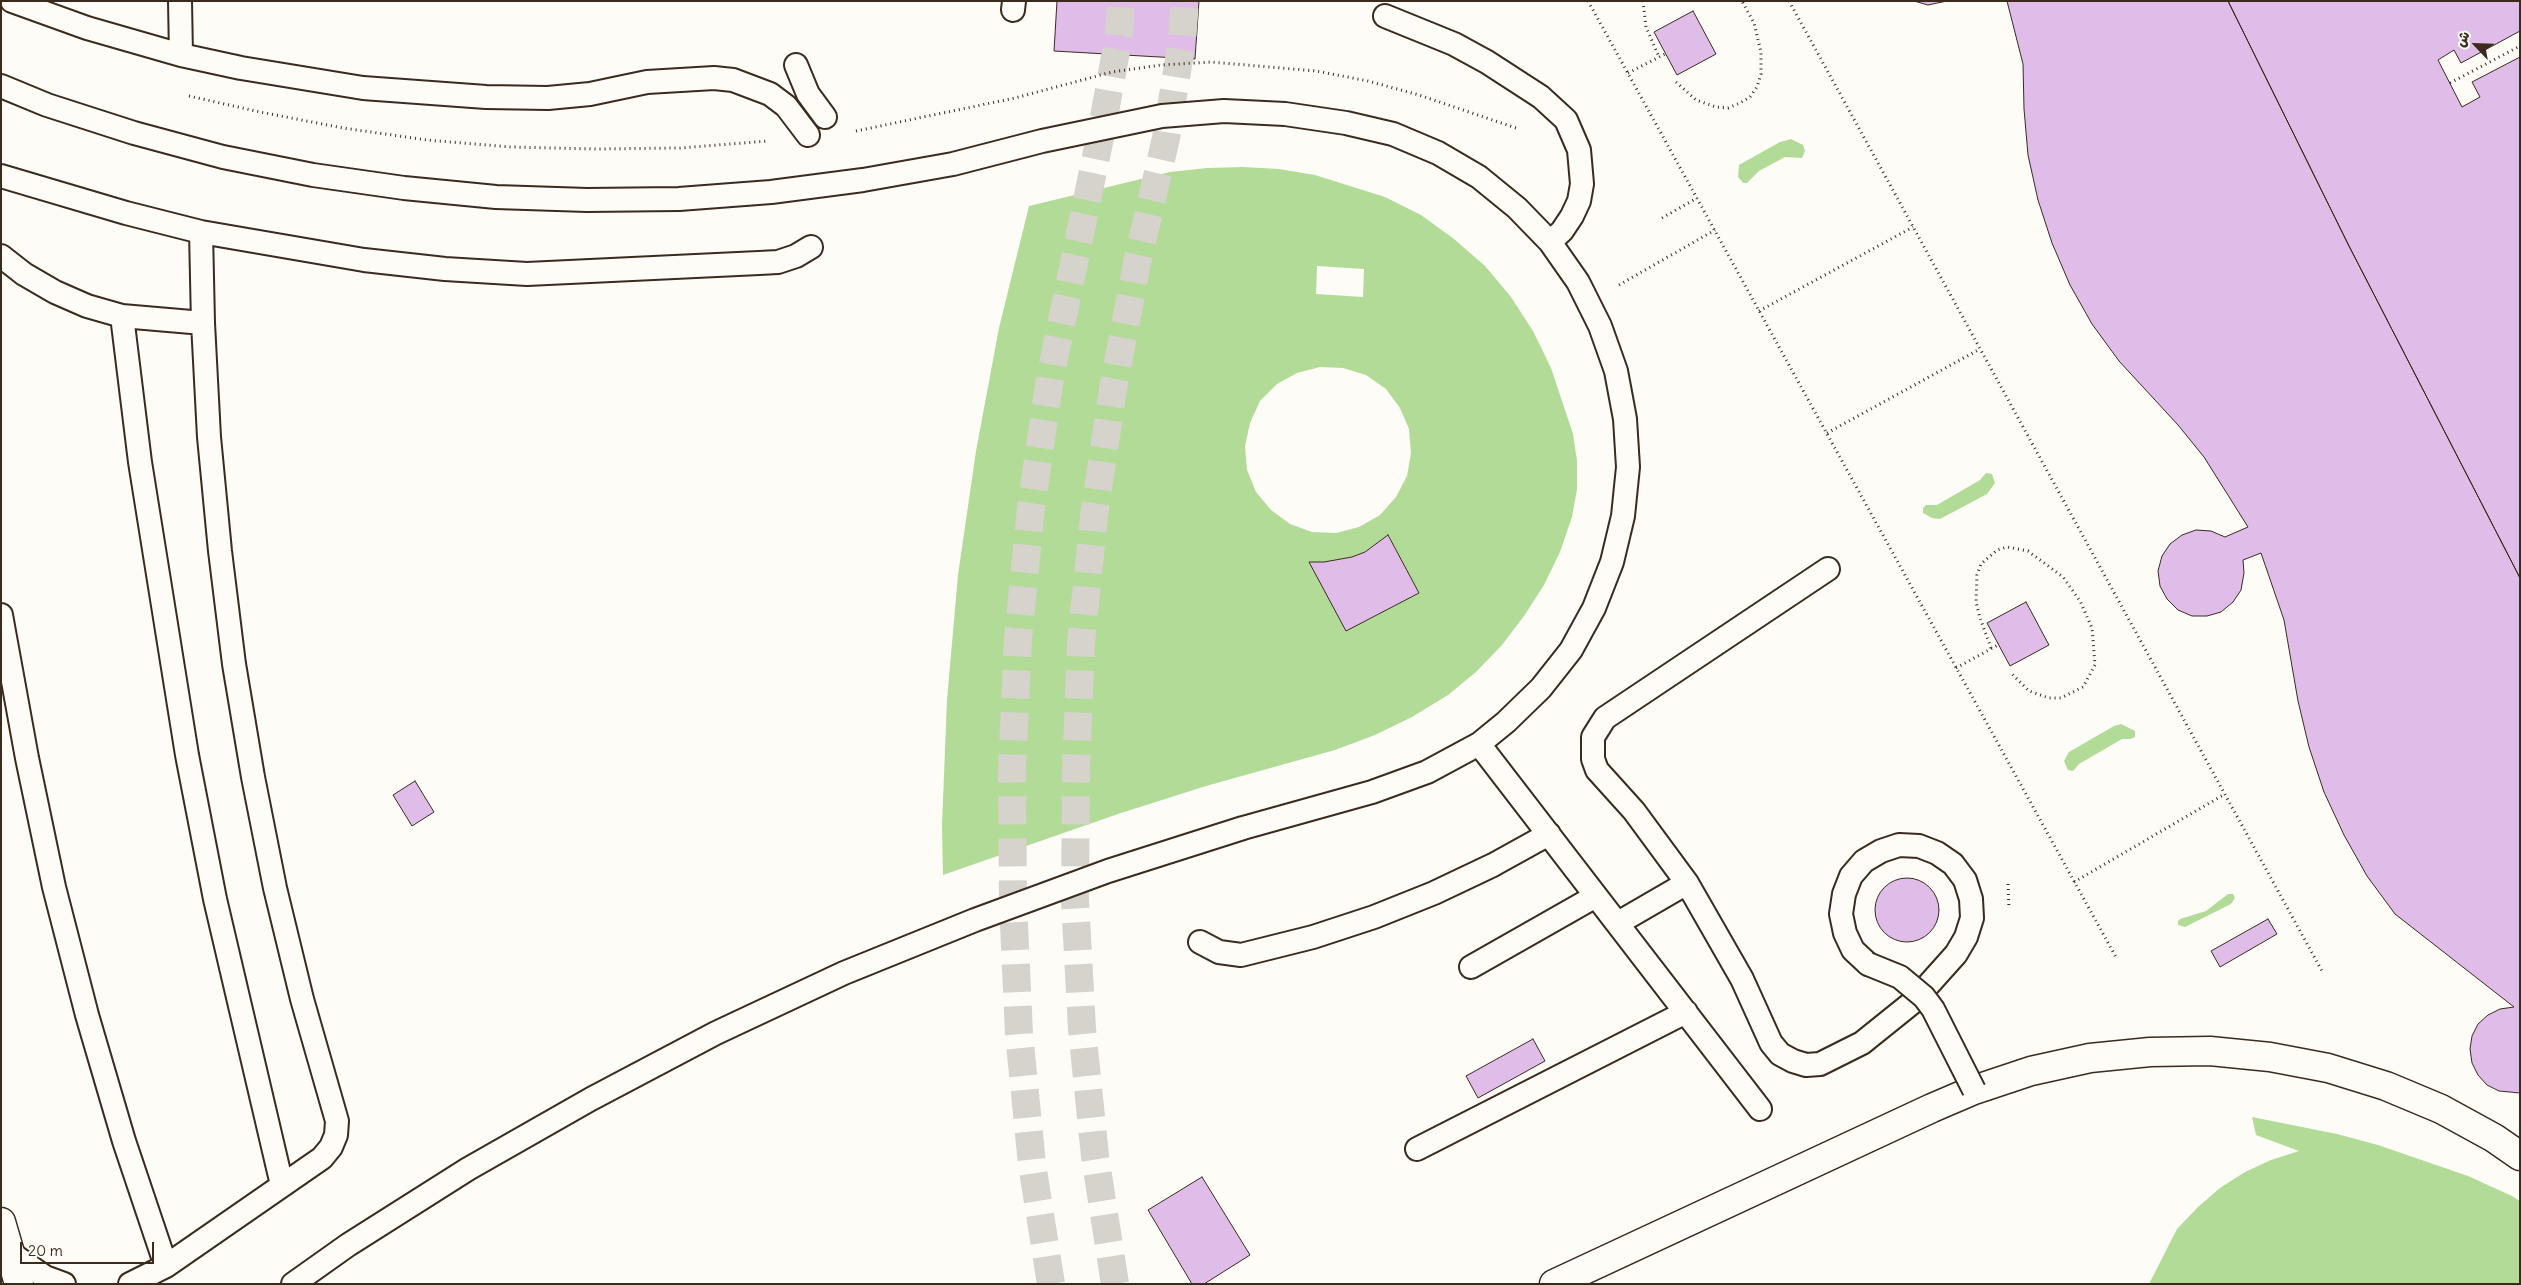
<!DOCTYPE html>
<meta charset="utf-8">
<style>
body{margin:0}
#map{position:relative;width:2521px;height:1285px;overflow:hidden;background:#fdfcf7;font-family:Delius,"Playpen Sans Arabic",sans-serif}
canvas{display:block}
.frame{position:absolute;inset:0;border:2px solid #3b2a1e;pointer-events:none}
.north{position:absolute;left:2451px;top:20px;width:50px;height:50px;-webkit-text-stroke:4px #fdfcf7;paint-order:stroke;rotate:294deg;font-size:14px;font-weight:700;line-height:20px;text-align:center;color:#3b2a1e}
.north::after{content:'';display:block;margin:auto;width:18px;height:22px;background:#3b2a1e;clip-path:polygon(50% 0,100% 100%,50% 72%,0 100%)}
.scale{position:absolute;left:20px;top:1242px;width:134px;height:22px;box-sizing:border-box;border:2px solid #3b2a1e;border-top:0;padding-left:6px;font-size:15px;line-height:18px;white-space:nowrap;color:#3b2a1e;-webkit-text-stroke:4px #fdfcf7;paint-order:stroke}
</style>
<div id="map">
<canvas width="2521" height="1285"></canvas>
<div class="frame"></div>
<div class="north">ش</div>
<div class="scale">20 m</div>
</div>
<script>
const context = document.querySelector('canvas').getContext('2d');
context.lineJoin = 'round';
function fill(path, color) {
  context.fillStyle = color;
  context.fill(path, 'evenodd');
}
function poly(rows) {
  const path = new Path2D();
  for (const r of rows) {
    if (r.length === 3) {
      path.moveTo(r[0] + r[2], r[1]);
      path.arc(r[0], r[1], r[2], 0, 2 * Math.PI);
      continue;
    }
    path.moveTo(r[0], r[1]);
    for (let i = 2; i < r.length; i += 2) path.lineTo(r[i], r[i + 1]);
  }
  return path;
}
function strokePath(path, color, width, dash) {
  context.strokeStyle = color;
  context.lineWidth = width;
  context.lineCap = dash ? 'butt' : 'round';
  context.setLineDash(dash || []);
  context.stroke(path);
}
const green = poly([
 [1791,139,1803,145,1805,151,1802,158,1785,157,1759,171,1747,183,1743,183,1738,177,1739,165,1780,142],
 [1243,167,1279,169,1315,175,1385,197,1421,215,1454,239,1485,266,1511,297,1533,331,1551,368,1573,434,1577,461,1577,489,1572,517,1560,552,1544,585,1524,616,1502,645,1476,672,1448,695,1412,717,1375,735,1335,750,1206,786,1118,814,943,875,942,825,947,700,958,575,976,451,999,328,1029,206,1170,172,1207,168],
 [1317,266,1364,269,1363,297,1316,294],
 [1320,367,1343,368,1366,375,1386,389,1400,408,1409,429,1411,453,1407,476,1396,497,1380,515,1359,527,1336,533,1312,532,1290,524,1271,510,1256,492,1247,470,1245,446,1250,423,1260,401,1277,384,1297,373],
 [1388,535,1419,593,1346,631,1310,562,1324,562,1352,557,1365,552],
 [1986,473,1992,474,1995,483,1987,494,1940,519,1932,518,1923,513,1923,508,1926,505,1937,505,1980,480],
 [2121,724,2135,731,2135,737,2130,739,2122,739,2079,764,2073,771,2068,770,2064,761,2069,752,2114,726],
 [2228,894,2233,894,2235,898,2231,904,2185,927,2178,925,2178,921,2180,919,2206,911],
 [2252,1117,2337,1134,2378,1145,2468,1176,2512,1196,2520,1201,2520,1284,2149,1284,2177,1229,2198,1207,2220,1188,2245,1172,2271,1160,2299,1151,2256,1135]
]);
const building = poly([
 [1057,1,1199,1,1195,59,1054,51,1057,1],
 [1914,1,1947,1,1928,5,1914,1],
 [2007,1,2228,1,2349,246,2520,578,2520,1093,2499,1091,2487,1085,2478,1075,2472,1063,2470,1049,2472,1036,2478,1024,2488,1015,2500,1009,2514,1007,2395,914,2367,876,2344,835,2324,792,2309,747,2298,701,2284,620,2261,553,2243,560,2244,573,2241,590,2233,602,2221,612,2207,616,2192,616,2178,610,2167,599,2160,586,2158,571,2162,556,2170,544,2182,535,2196,530,2211,531,2225,537,2248,527,2204,457,2178,425,2119,361,2092,324,2070,285,2052,243,2038,200,2028,155,2024,109,2023,64,2007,1],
 [2228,1,2520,1,2520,31,2461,63,2454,50,2438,60,2462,107,2480,97,2472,82,2520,57,2520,578,2349,246,2228,1],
 [1693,11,1716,54,1677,75,1654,32,1693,11],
 [1388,535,1419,593,1346,631,1309,562,1324,562,1352,557,1365,552,1388,535],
 [2026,602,2049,645,2010,666,1987,623,2026,602],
 [415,781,434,812,412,826,393,795,415,781],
 [1907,910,32],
 [2268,919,2277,934,2220,967,2211,951,2268,919],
 [1533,1039,1545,1061,1478,1098,1466,1076,1533,1039],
 [1202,1177,1250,1255,1204,1284,1192,1284,1148,1210,1202,1177]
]);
const streetTunnel = poly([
 [1051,1284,1032,1164,1019,1034,1013,902,1012,771,1018,639,1031,508,1050,378,1102,128,1119,35,1121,1],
 [1115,1284,1095,1156,1082,1029,1075,900,1076,772,1081,643,1094,516,1113,389,1137,263,1166,138,1182,41,1185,1]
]);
const path = poly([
 [1588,1,2117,959],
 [1643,1,1646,27,1659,57],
 [1789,1,2322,971],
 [1628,73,1665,54],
 [1676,82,1696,100,1716,107,1728,108,1740,103,1750,97,1757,87,1761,74,1761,52,1754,23,1742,1],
 [2450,83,2520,46],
 [189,96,260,112,343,128,427,140,511,147,596,149,680,148,768,141],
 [856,131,1015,98,1112,72,1161,65,1211,62,1316,71,1368,81,1419,95,1519,129],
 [1662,218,1697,198],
 [1619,285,1715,230],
 [1759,311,1913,227],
 [1827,433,1980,349],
 [1991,648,1980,618,1976,602,1977,575,1981,564,1997,550,2007,547,2028,551,2063,577,2080,601,2092,628,2095,665,2083,687,2061,698,2049,698,2029,691,2010,672],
 [1956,668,1998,645],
 [2074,882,2225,794],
 [2008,884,2009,909]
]);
const lane = poly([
 [12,1,87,28,181,55,241,68,363,88,486,97,548,98,590,94,647,82,714,78,733,80,770,94,786,106,808,135],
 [180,1,181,55],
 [1013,10,1014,1],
 [1385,16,1454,44,1487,62,1541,97,1566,120,1579,150,1582,184,1579,201,1572,216,1562,231,1550,242],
 [796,65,808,94,825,117],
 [1,86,47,105,134,133,223,157,313,175,404,188,496,197,587,200,679,199,771,192,863,180,953,164,1042,141,1162,116,1224,111,1285,114,1346,123,1393,134,1438,153,1479,177,1517,208,1550,242,1578,282,1600,326,1616,371,1625,419,1628,467,1623,516,1612,562,1594,608,1571,650,1541,688,1506,722,1479,744,1427,772,1372,792,1243,828,1108,871,975,920,844,973,716,1033,591,1099,468,1169,348,1245,293,1284],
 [1,176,126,213,201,232,364,260,445,269,527,274,759,263,778,262,796,256,811,247],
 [1,256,24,274,55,292,87,306,122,316,203,323],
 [122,316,140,462,187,755,215,899,282,1185],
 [1828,569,1605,718,1593,737,1593,759,1597,770,1634,811,1687,883,1742,979,1771,1043,1780,1054,1793,1061,1806,1065,1820,1064,1862,1043,1913,1002,1956,954,1966,937,1972,918,1971,899,1965,880,1953,864,1937,853,1919,846,1899,845,1881,851,1864,861,1851,876,1844,894,1841,914,1845,933,1853,950,1868,964],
 [1,615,27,758,54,887,87,1015,124,1141,166,1266,322,1158,331,1147,336,1135,337,1121,302,999,275,888,253,777,234,664,220,551,209,437,203,323,201,232],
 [1479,744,1760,1109],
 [1618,923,1687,883],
 [1200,942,1219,952,1241,955,1313,937,1374,917,1434,893,1493,865,1549,834],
 [1471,967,1596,896],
 [1417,1149,1686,1012],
 [9,1252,45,1277,64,1284],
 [130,1284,166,1266]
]);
const secondary = poly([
 [1,1222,19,1284],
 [1554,1284,1932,1108,1974,1090,2031,1071,2090,1058,2150,1052,2210,1051,2270,1057,2328,1068,2386,1086,2441,1109,2494,1138,2520,1156]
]);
const laneBridge = poly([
 [1868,964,1900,977,1924,997,1933,1009,1974,1090]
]);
fill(green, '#b2db98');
fill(building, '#dfbde8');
strokePath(building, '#3b2a1e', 1);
strokePath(streetTunnel, '#d6d2cc', 28, [28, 14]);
strokePath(lane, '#3b2a1e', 26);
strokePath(secondary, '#3b2a1e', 31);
strokePath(path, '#3b2a1e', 3, [1, 4]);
strokePath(lane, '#fdfcf7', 22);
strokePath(secondary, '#fdfcf7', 28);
strokePath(laneBridge, '#3b2a1e', 26, []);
strokePath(laneBridge, '#fdfcf7', 22);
</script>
